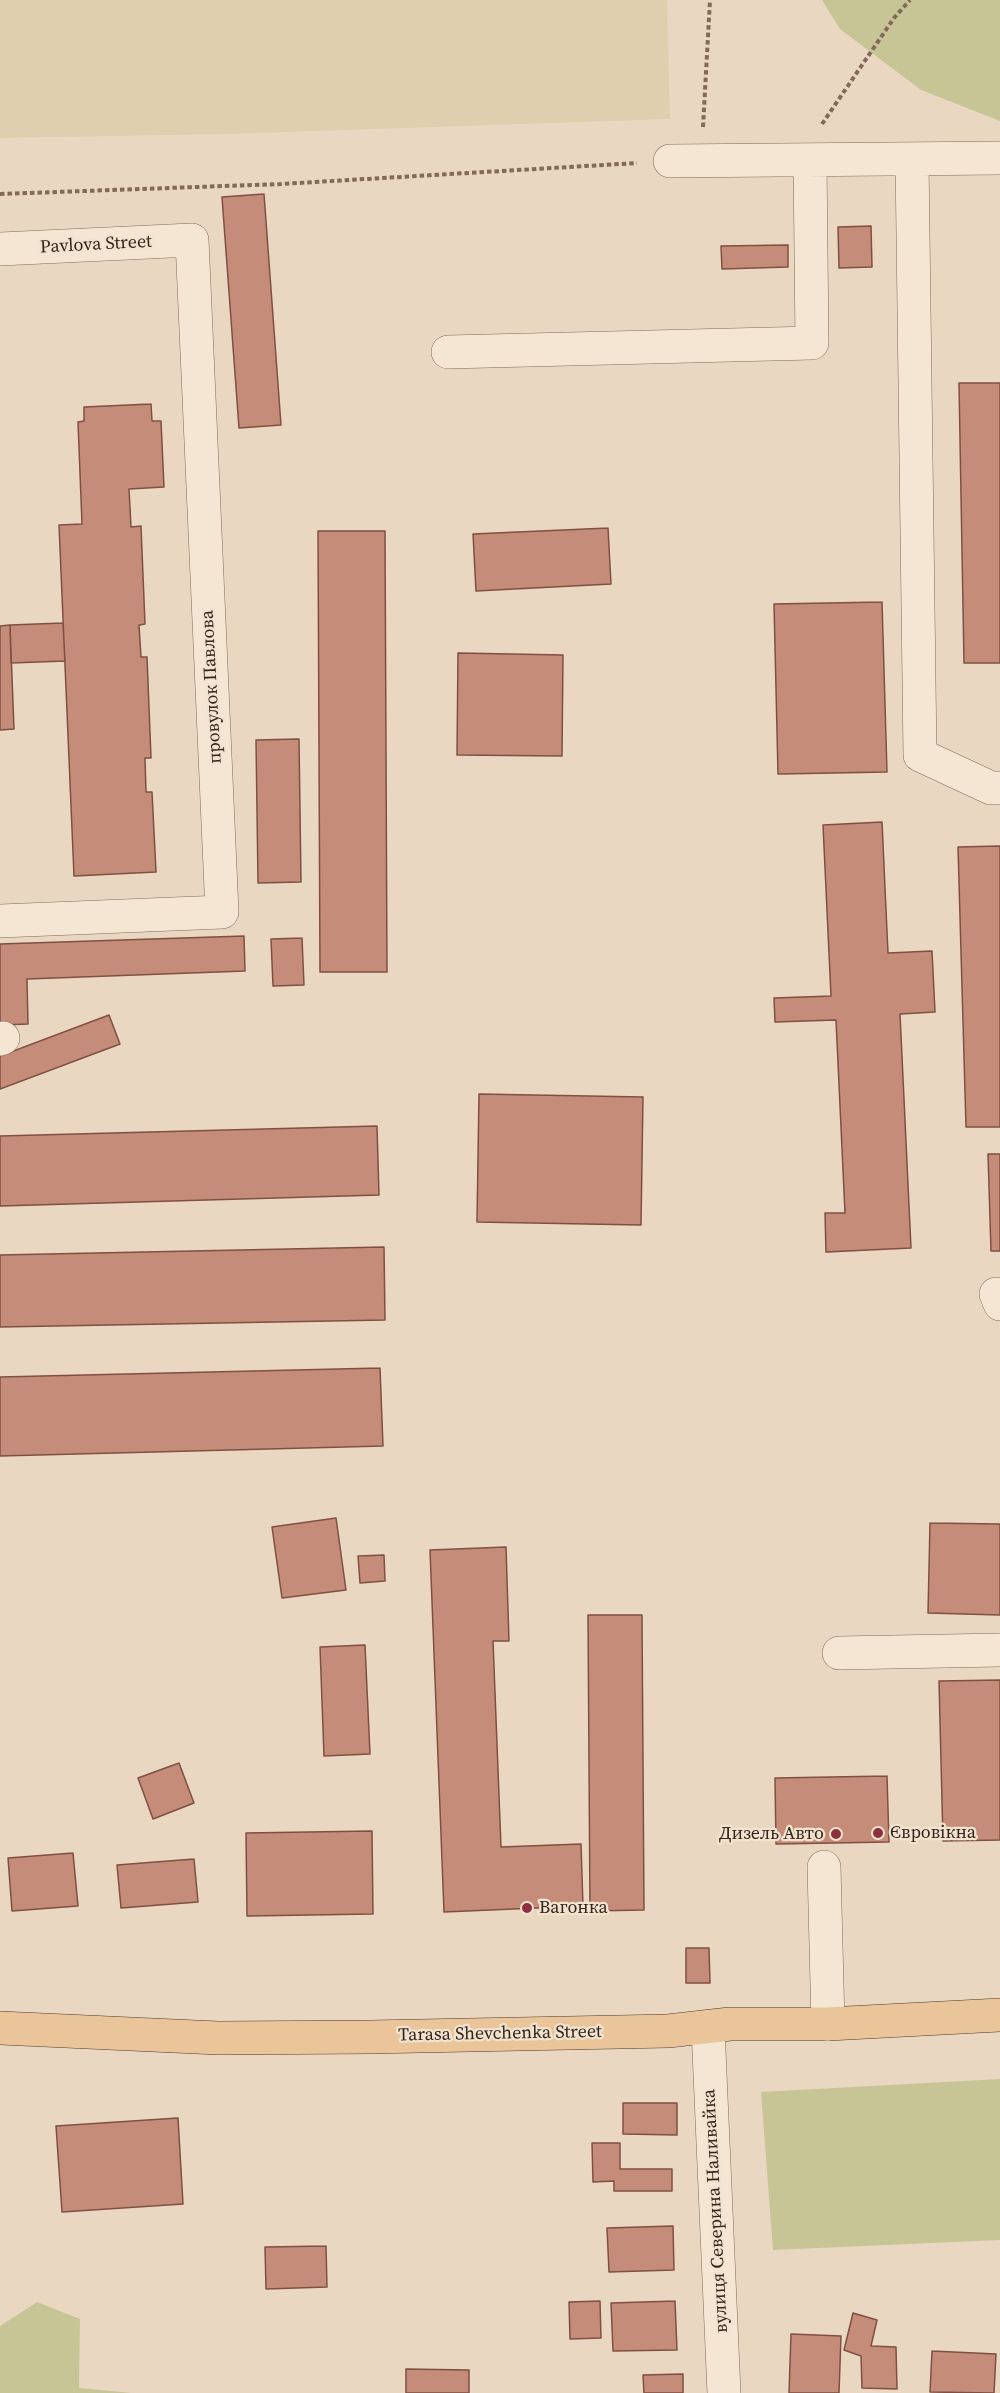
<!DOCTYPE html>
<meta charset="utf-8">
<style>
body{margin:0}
canvas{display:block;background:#ead7c1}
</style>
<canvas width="1000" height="2393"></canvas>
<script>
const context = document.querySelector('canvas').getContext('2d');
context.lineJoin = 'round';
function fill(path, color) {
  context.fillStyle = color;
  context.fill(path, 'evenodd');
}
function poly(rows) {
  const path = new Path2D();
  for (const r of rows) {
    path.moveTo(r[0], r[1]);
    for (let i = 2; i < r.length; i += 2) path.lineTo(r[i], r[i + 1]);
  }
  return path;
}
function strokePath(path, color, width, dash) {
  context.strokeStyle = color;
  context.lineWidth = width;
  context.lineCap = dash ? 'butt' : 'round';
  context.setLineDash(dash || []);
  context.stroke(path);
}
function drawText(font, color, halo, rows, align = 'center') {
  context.font = font + ' "Source Serif 4",serif';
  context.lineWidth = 4.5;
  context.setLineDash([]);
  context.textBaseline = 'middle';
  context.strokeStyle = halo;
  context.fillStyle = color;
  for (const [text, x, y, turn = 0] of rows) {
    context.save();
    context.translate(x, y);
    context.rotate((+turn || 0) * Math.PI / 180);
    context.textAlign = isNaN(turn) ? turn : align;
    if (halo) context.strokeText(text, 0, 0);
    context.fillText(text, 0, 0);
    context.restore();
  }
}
const farmland = poly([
 [0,0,667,0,670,119,229,134,0,138]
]);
const green = poly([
 [822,0,1000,0,1000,121,921,90,840,29],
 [1000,2079,1000,2240,773,2250,761,2092],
 [37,2302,80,2319,79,2388,132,2393,0,2393,0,2326]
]);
const building = poly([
 [264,194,281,425,239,428,222,197,264,194],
 [871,226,872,267,839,268,838,227,871,226],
 [788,245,788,267,722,269,721,246,788,245],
 [959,383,1000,383,1000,663,964,663,959,383],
 [151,404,152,421,161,421,164,487,129,489,131,527,141,526,145,624,139,625,141,657,147,657,151,758,145,758,146,792,152,792,156,872,74,876,59,525,82,524,78,422,84,421,84,407,151,404],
 [608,528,611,584,476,591,473,534,608,528],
 [318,531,385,531,387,972,320,972,318,531],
 [882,602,887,772,778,774,774,604,882,602],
 [63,623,65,661,11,663,10,625,63,623],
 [10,625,14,729,0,730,0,626,10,625],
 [458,653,563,655,562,756,457,755,458,653],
 [299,739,301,882,258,883,256,740,299,739],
 [882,822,888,953,932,951,935,1012,900,1014,911,1248,826,1252,825,1213,845,1213,836,1020,775,1022,774,998,831,996,823,825,882,822],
 [1000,846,1000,1127,966,1127,958,847,1000,846],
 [244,936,245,971,27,979,28,1024,0,1025,0,944,244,936],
 [302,938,304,985,273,986,271,939,302,938],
 [109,1015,120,1044,0,1089,0,1056,109,1015],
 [479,1094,643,1097,641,1225,477,1222,479,1094],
 [377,1126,379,1195,0,1206,0,1136,377,1126],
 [988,1154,1000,1154,1000,1251,991,1251,988,1154],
 [384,1247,385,1320,0,1327,0,1255,384,1247],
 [380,1368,383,1446,0,1456,0,1377,380,1368],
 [336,1518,346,1590,282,1598,272,1527,336,1518],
 [930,1523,1000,1524,1000,1615,928,1613,930,1523],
 [506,1547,509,1641,493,1641,501,1847,581,1844,583,1906,444,1912,430,1550,506,1547],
 [384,1555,385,1581,360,1583,358,1556,384,1555],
 [588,1615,642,1615,644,1910,590,1911,588,1615],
 [365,1645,370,1754,324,1756,320,1647,365,1645],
 [1000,1680,1000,1840,943,1841,939,1681,1000,1680],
 [179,1763,194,1803,153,1819,138,1778,179,1763],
 [887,1776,889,1842,776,1844,775,1778,887,1776],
 [372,1831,373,1914,247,1916,246,1833,372,1831],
 [73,1853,78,1906,12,1911,8,1858,73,1853],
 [194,1859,198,1902,121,1908,117,1865,194,1859],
 [686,1948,709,1948,710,1983,686,1983,686,1948],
 [623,2103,677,2103,677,2135,623,2134,623,2103],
 [178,2118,183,2204,62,2212,56,2126,178,2118],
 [592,2143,620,2143,620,2169,672,2169,672,2191,614,2191,614,2181,593,2182,592,2143],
 [673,2226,674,2270,609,2272,607,2228,673,2226],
 [326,2246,327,2287,266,2289,265,2247,326,2246],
 [600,2301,601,2338,570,2339,569,2302,600,2301],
 [675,2301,677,2350,613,2351,611,2303,675,2301],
 [853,2313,877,2320,871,2346,896,2347,897,2389,862,2388,861,2356,844,2350,853,2313],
 [791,2334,841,2336,839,2393,789,2393,791,2334],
 [932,2351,996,2354,994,2393,930,2392,932,2351],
 [406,2369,469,2370,469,2393,406,2393,406,2369],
 [683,2374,683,2393,644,2393,643,2375,683,2374]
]);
const path = poly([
 [822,124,894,18,910,0],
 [703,127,710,0],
 [0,194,281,184,637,163]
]);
const minor = poly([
 [912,159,920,755,991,788,1000,788],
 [670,161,1000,158],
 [0,249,192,240,222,912,0,921],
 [448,352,812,343,810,160],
 [0,1039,3,1038],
 [996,1294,1000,1304],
 [839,1653,1000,1650],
 [824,1867,828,2024],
 [708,2028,724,2393]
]);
const major = poly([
 [0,2028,218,2038,370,2037,668,2031,730,2024,828,2024,1000,2015]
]);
const markers = [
 [878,1833,6,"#8c2f3e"],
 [836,1834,6,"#8c2f3e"],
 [527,1908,6,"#8c2f3e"]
];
const streetNames = [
 ["Pavlova Street",96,245,-3],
 ["провулок Павлова",212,687,-93],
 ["Tarasa Shevchenka Street",500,2034,-1],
 ["вулиця Северина Наливайка",716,2211,-93]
];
const poiNames = [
 ["Євровікна",890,1833],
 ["Дизель Авто",824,1834,"right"],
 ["Вагонка",539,1908]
];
fill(farmland, '#dfcfaf');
fill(green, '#c7c596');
fill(building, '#c58d79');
strokePath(building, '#7f5042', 1.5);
strokePath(minor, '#82695a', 34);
strokePath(major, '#4f382e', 34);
strokePath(path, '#82695a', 4, [4.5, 3]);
strokePath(minor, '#f5e6d3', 33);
strokePath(major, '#ebc59a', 33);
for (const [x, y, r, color] of markers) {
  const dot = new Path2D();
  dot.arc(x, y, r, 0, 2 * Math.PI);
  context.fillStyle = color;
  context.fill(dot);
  strokePath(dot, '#f2e3cf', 2);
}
drawText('18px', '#32241d', '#f2e3cf', streetNames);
drawText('18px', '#32241d', '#f2e3cf', poiNames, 'left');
</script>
